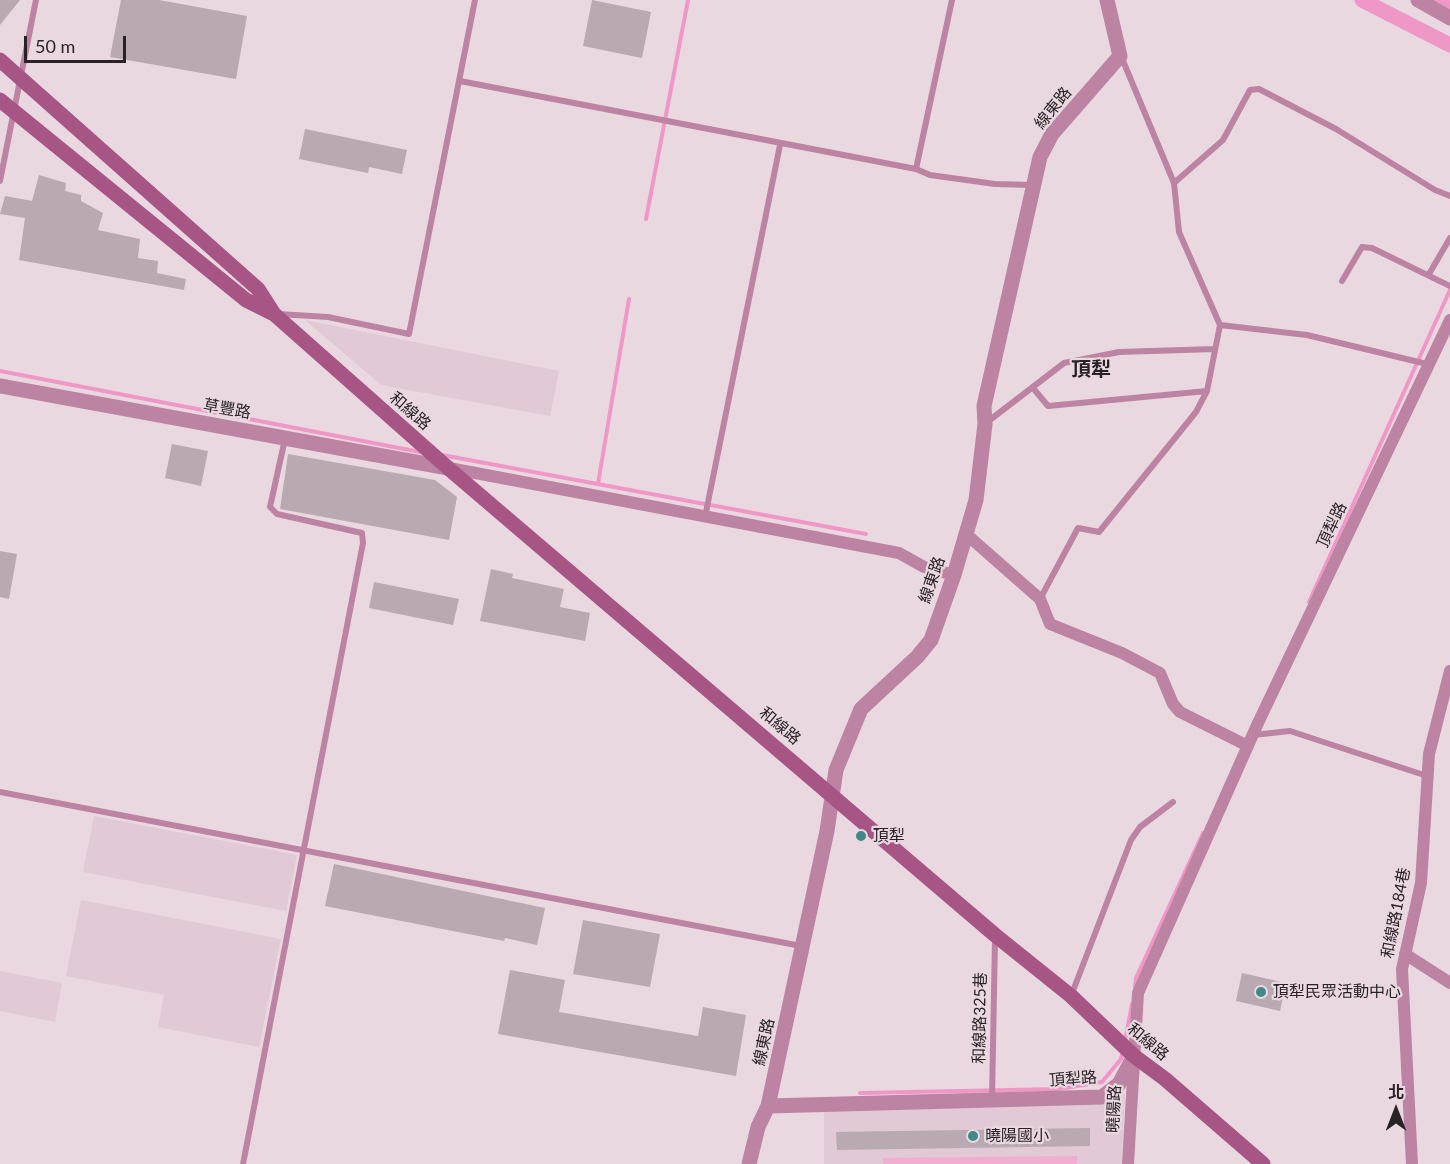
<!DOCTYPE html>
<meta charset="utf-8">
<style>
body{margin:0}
#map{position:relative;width:1450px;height:1164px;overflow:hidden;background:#ead8e1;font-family:Lato,"Noto Sans TC",sans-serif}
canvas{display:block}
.north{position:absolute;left:1366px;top:1080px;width:60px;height:60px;-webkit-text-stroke:4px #ead8e1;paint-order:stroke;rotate:0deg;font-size:16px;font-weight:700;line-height:24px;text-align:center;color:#292326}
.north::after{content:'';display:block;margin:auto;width:21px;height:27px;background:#292326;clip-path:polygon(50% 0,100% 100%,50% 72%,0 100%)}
.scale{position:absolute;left:24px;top:36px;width:102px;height:27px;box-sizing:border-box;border:3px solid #292326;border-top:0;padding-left:8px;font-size:18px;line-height:21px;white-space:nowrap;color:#292326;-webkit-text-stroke:4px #ead8e1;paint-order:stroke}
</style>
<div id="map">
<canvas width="1450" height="1164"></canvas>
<div class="north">北</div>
<div class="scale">50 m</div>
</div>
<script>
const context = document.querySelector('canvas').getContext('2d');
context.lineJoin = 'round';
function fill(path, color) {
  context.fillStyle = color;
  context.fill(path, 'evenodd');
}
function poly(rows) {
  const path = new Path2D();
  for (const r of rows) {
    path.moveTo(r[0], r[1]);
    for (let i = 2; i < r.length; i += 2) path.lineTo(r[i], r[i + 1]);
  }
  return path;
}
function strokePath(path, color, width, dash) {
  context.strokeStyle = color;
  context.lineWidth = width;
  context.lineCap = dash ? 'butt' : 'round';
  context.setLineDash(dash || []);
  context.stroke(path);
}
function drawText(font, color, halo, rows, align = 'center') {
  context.font = font + ' Lato,"Noto Sans TC",sans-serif';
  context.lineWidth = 4.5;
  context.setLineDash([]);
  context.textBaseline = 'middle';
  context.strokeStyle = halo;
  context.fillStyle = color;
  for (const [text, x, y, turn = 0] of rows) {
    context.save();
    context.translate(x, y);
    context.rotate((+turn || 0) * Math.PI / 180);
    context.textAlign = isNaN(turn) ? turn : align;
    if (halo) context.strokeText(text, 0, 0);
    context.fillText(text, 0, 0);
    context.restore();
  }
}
const built = poly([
 [305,320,559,371,550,416,381,385],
 [94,816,297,855,286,911,83,872],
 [81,900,281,939,259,1047,158,1027,164,995,66,976],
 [0,971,62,983,55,1022,0,1011],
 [1125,1094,1122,1164,824,1164,824,1109,1107,1101]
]);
const green = poly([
 [1077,1156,1077,1164,883,1164,883,1158]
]);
const stream = poly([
 [646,219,688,0],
 [0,371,420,452],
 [442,455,866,534],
 [598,484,629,299],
 [1309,602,1450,290],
 [1135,988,1136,978,1203,833],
 [1125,1041,1132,1004],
 [860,1093,1059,1089,1102,1082,1121,1059,1123,1051]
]);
const canal = poly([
 [1362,0,1450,45],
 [1434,0,1450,9]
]);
const building = poly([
 [0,0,20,0,0,25],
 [121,0,159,0,247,16,236,79,110,57],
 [592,0,651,12,642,58,583,46],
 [305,129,407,150,402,174,369,167,368,173,299,159],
 [39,175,66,183,65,191,81,195,81,201,103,213,98,230,140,239,138,258,158,261,157,273,186,279,184,290,19,260,25,218,0,214,5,196,32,201],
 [172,444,208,451,201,486,165,478],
 [288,454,435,480,457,497,449,540,280,509],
 [0,551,17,554,9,599,0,597],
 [491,569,513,574,512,578,564,589,560,607,590,613,585,641,480,621],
 [374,582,459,599,453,625,369,608],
 [334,864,545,908,537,945,505,938,504,941,325,906],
 [583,920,660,934,650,987,573,974],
 [510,970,565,980,559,1012,698,1036,703,1007,746,1015,736,1076,498,1034],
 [1242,973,1286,983,1280,1011,1236,1001],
 [1090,1128,1090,1146,837,1150,836,1132]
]);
const service = poly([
 [460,81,916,169,952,0],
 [916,169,930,175,995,184,1031,185],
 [0,181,36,0],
 [1174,183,1223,140,1250,90,1259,89,1336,129,1435,190,1450,196],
 [1429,274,1450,238],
 [1342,281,1362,247,1372,248,1450,286],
 [278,314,328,317,409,334,475,0],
 [1220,325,1307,335,1427,364],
 [1033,388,1048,406,1207,391],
 [986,423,1064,363,1119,352,1215,349],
 [705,517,780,145],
 [1040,599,1078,528,1099,532,1196,412,1207,391,1220,325,1179,232,1174,183,1121,56],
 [1253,735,1290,731,1427,776],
 [0,792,801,946],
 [1071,996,1131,840,1140,827,1173,802],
 [992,1099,995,939],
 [243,1164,363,543,362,533,277,514,270,507,285,439]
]);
const minor = poly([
 [449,468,899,553,924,567,954,575],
 [966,534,1040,599,1050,624,1122,653,1160,673,1173,704,1180,712,1248,746],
 [1405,954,1450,983],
 [1128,1164,1138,993,1258,723,1450,320],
 [1412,1164,1402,969,1421,883,1429,754,1450,671]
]);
const tertiary = poly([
 [1418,0,1450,18],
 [0,386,448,468],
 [768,1106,1102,1097,1119,1084,1134,1056],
 [749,1164,758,1127,768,1106,827,831,836,770,861,709,917,657,931,640,954,575,976,500,985,424,984,406,1040,157,1052,134,1120,56,1107,0]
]);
const secondary = poly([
 [0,60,258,289,274,314],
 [0,100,246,300,274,314,448,468,995,935,1071,996,1134,1056,1165,1079,1263,1164]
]);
const markers = [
 [861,836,6,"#408889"],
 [1261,992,6,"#408889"],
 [973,1136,6,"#408889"]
];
const streetNames = [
 ["線東路",1053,108,-51],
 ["草豐路",227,409,10],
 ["和線路",410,411,41],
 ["頂犁路",1332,525,-65],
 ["線東路",932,580,-71],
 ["和線路",780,726,40],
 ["和線路184巷",1396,913,-79],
 ["和線路325巷",980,1018,-89],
 ["線東路",764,1042,-78],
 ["和線路",1148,1042,40],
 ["頂犁路",1073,1079,-4],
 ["曉陽路",1114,1109,-87]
];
const poiNames = [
 ["頂犁",873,836],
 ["頂犁民眾活動中心",1273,992],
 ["曉陽國小",985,1136]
];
const quarterNames = [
 ["頂犁",1091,370]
];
fill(built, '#e1c9d5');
fill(green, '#f0aed1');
strokePath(stream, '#ef98c8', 4);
strokePath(canal, '#ef98c8', 15);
fill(building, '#b9a9b1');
strokePath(service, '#bc83a2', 6);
strokePath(minor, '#bc83a2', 12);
strokePath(tertiary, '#bc83a2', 15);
strokePath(secondary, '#a75584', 15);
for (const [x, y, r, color] of markers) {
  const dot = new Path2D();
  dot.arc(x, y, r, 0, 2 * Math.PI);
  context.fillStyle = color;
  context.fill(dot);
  strokePath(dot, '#ead8e1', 2);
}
drawText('16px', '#292326', '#ead8e1', streetNames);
drawText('16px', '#292326', '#ead8e1', poiNames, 'left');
drawText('bold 20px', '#292326', '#ead8e1', quarterNames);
</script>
